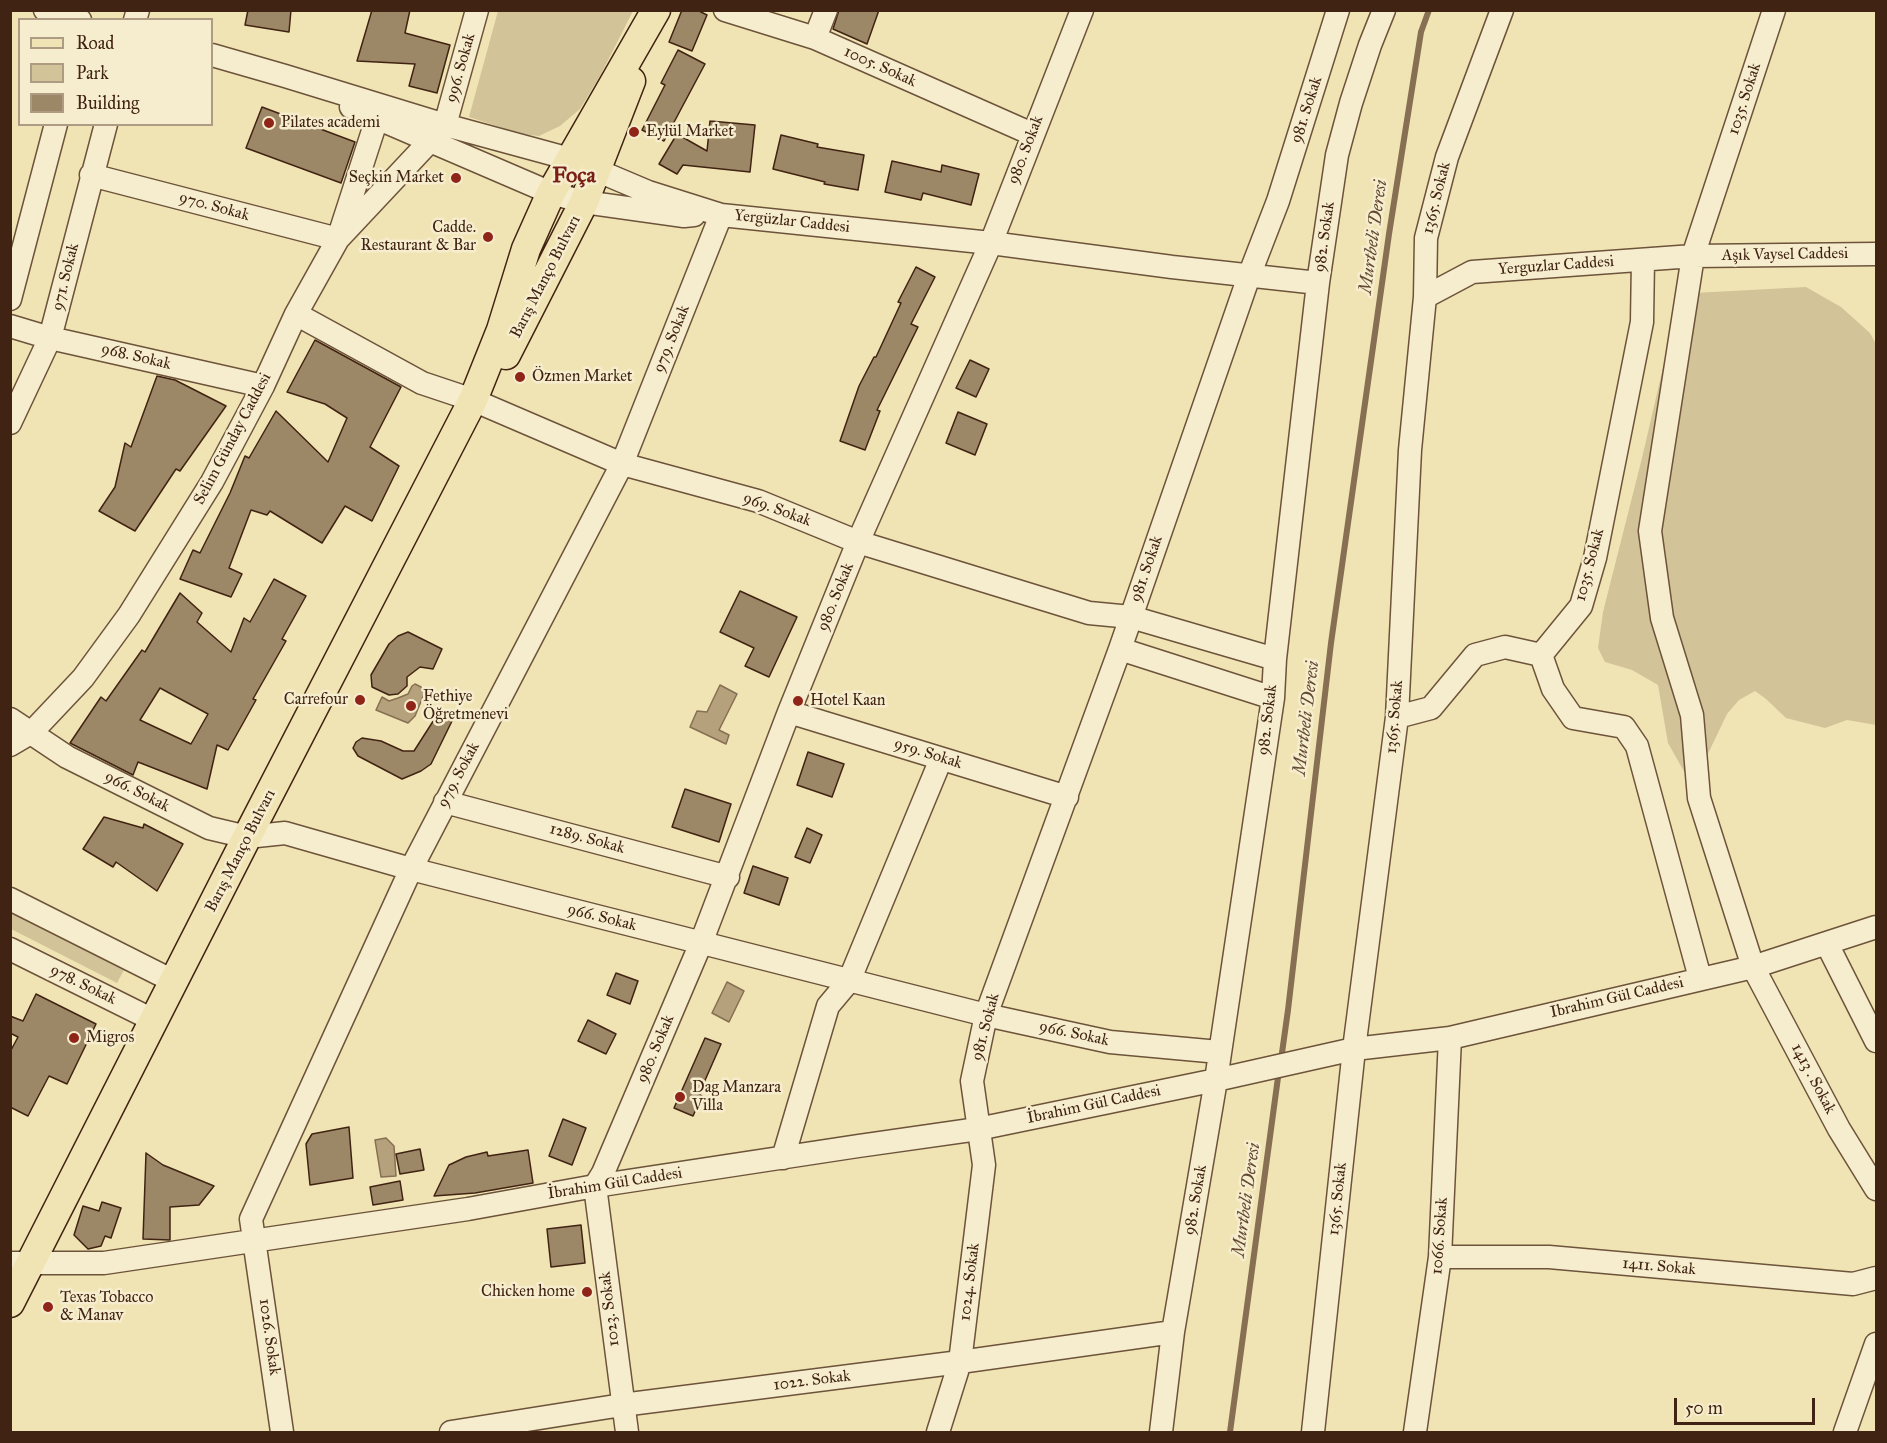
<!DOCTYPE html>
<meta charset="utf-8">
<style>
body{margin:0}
#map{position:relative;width:1887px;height:1443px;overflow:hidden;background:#f1e4b4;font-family:"IM FELL Great Primer",serif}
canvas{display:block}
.frame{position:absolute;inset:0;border:12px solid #402312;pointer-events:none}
.legend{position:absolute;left:18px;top:18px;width:195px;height:108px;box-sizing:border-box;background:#f6edce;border:2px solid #ad9c83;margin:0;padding:8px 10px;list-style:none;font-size:18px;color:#402312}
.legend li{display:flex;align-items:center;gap:12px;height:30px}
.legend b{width:30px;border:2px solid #ad9c83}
.scale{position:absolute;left:1674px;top:1398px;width:141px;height:27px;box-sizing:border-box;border:3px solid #402312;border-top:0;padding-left:8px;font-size:18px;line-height:21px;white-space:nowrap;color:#402312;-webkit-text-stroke:4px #f6edce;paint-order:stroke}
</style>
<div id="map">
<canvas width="1887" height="1443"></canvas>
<div class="frame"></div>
<ul class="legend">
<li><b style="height:8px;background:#f1e4b4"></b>Road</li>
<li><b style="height:16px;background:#d3c398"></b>Park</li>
<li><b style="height:16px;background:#9c8766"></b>Building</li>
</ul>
<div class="scale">50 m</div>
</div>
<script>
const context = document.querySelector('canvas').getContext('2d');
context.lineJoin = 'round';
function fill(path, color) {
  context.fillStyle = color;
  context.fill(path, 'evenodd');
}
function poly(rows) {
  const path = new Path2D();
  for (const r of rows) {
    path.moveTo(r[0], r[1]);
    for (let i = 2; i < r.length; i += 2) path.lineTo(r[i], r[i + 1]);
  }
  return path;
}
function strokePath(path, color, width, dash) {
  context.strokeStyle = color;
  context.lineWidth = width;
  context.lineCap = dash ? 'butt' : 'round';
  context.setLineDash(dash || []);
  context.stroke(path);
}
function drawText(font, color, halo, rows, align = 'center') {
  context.font = font + ' "IM FELL Great Primer",serif';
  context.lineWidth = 5;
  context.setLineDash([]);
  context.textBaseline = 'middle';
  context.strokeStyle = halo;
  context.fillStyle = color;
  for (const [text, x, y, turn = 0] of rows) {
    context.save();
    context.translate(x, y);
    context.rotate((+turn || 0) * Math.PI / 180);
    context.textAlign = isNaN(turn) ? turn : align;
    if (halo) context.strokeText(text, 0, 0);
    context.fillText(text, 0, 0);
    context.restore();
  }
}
const green = poly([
 [498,11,633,11,600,76,580,109,560,126,539,136,521,134,469,117],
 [1806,287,1841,307,1870,333,1876,344,1876,725,1847,720,1825,728,1786,718,1766,699,1755,691,1739,700,1727,714,1703,764,1686,775,1668,743,1658,685,1632,670,1605,662,1598,648,1603,612,1642,458,1671,333,1694,293],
 [10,909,125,968,117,983,11,929]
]);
const water = poly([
 [415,684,421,687,424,694,415,716,408,723,376,710,382,697,389,701,398,698,408,694,412,686,415,684],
 [720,685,737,694,719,730,729,735,726,744,690,727,697,711,707,712,720,685],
 [727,982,744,991,729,1022,712,1013,727,982],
 [386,1138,394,1146,396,1176,381,1177,375,1140,386,1138]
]);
const stream = poly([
 [1281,1060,1288,1010,1331,643,1389,234,1421,32,1429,10],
 [1230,1432,1279,1070]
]);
const building = poly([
 [248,10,291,10,289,32,245,25,248,10],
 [372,10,410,10,405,33,450,45,437,93,409,86,415,64,357,61,372,10],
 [682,10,697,10,707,15,692,51,669,42,682,10],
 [839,10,879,10,867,44,833,29,839,10],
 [678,50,705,64,664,141,642,130,665,85,661,83,678,50],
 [262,107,355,142,341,183,246,148,262,107],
 [710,121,755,125,750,172,683,165,677,174,659,164,677,134,707,151,710,121],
 [781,135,818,144,817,147,864,155,858,190,824,184,825,182,773,169,781,135],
 [892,161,941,172,942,165,979,174,971,205,923,193,921,200,885,192,892,161],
 [916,267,935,277,911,324,918,327,877,410,880,411,865,450,840,441,859,386,874,357,876,357,901,303,898,302,916,267],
 [315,340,401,387,370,447,399,466,372,521,345,506,322,543,270,511,267,515,251,510,229,568,242,574,231,597,180,579,193,550,200,553,230,493,245,456,249,458,276,411,328,462,347,418,325,404,287,392,315,340],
 [970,360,989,369,976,397,956,388,970,360],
 [157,376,175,380,226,406,180,471,176,469,135,531,99,511,115,487,125,443,131,447,157,376],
 [958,412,987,424,975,455,946,443,958,412],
 [274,579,306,596,282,639,286,641,253,699,256,700,228,750,217,745,207,789,138,762,133,775,70,743,101,697,106,701,142,650,145,652,180,593,202,613,197,622,231,652,244,618,250,622,274,579],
 [160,688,208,714,191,744,140,720,160,688],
 [740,591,797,617,769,677,745,666,754,648,720,632,740,591],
 [408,632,442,649,433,669,420,667,407,677,407,686,398,694,389,695,372,687,371,675,389,644,398,636,408,632],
 [439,712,445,712,453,719,431,764,421,771,402,779,358,756,353,748,356,742,362,738,381,741,403,751,414,751,439,712],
 [808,752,844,764,832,797,797,785,808,752],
 [685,789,731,804,719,842,672,827,685,789],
 [104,817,143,828,144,824,183,844,157,891,116,862,113,867,83,849,104,817],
 [807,828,822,835,810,863,795,857,807,828],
 [753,866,788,878,779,905,744,893,753,866],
 [616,973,638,981,630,1004,607,995,616,973],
 [36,994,96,1024,67,1084,49,1076,28,1116,10,1107,10,1052,18,1037,10,1033,10,1016,23,1021,36,994],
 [588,1020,616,1034,606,1054,578,1041,588,1020],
 [705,1038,721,1044,699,1094,702,1096,693,1116,674,1108,705,1038],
 [563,1119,586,1128,572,1165,549,1156,563,1119],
 [349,1127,353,1178,310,1185,306,1144,312,1134,349,1127],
 [420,1149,424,1170,400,1174,396,1154,420,1149],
 [528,1150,533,1183,475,1193,434,1196,449,1165,466,1157,487,1152,488,1156,528,1150],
 [146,1153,163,1165,214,1186,199,1205,170,1207,170,1240,143,1239,146,1153],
 [400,1181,403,1200,373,1205,370,1187,400,1181],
 [102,1202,121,1208,111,1238,105,1236,101,1246,88,1249,74,1235,83,1206,99,1211,102,1202],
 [581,1225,585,1263,551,1267,547,1229,581,1225]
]);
const minor = poly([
 [45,10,80,20],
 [725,10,815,38,1032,134],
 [1774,10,1693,256,1650,531,1662,618,1692,715,1699,798,1753,967,1839,1129,1876,1189],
 [135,20,138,10],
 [815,38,826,10],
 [212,55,285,76,445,125,570,159,648,192,721,215,991,243,1172,267,1318,283],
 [351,107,551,193,584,202,684,216,694,215],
 [91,175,338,239,381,106],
 [1643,260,1642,322,1595,558,1581,606,1541,655,1553,689,1573,718,1624,727,1637,746,1700,978],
 [1425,297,1472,272,1693,256,1876,254],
 [10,299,56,124],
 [296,314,422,383,473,400,622,464,758,501,858,542,1089,613,1131,617,1275,659],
 [10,326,50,338,263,386],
 [10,423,50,338,106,124],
 [1120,649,1273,698],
 [789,712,1067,797],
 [1397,717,1431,708,1475,655,1505,647,1541,655],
 [10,719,67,757,209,828,247,837,285,833,411,869,986,1015,1110,1042,1219,1052],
 [10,745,32,732,83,678,129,615,212,482,263,386,296,314,338,239,445,125,477,10],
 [445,802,728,877],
 [10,899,175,982],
 [1827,944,1876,1041],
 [10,949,155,1021],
 [783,1158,828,1006,849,981,941,759],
 [1440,1257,1549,1257,1853,1284,1876,1278],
 [10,1263,104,1263,468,1209,595,1186,858,1146,978,1129,1216,1080,1354,1049,1450,1038,1753,967,1876,927],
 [282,1432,251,1219,411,869,622,464,721,215],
 [451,1432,622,1405,960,1362,1173,1332],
 [627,1432,595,1186,603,1173,701,943,789,712,858,542,991,243,1082,10],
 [938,1432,960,1362,984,1165,972,1081,986,1015,1120,649,1249,276,1278,201,1338,10],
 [1161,1432,1173,1332,1216,1080,1273,698,1275,659,1318,283,1337,155,1351,103,1370,45,1384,10],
 [1313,1432,1354,1049,1397,717,1410,450,1425,297,1426,238,1447,157,1502,10],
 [1415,1432,1440,1257,1450,1038],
 [1845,1432,1876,1344]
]);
const major = poly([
 [506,355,584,202,631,81],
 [10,1303,247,837,473,400,501,330,526,249,551,193,656,10]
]);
const markers = [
 [269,123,6,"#8f2418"],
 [634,132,6,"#8f2418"],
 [456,178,6,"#8f2418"],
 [488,237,6,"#8f2418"],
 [520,377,6,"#8f2418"],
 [360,700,6,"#8f2418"],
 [798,701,6,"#8f2418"],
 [411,706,6,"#8f2418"],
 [74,1038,6,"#8f2418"],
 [680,1097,6,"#8f2418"],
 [587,1292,6,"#8f2418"],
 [48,1307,6,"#8f2418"]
];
const streetNames = [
 ["1005. Sokak",880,67,24],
 ["996. Sokak",461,68,-74],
 ["1035. Sokak",1745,99,-72],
 ["981. Sokak",1307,110,-72],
 ["980. Sokak",1026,150,-69],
 ["1365. Sokak",1437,198,-76],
 ["970. Sokak",214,207,15],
 ["Yergüzlar Caddesi",792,222,6],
 ["982. Sokak",1325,237,-82],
 ["Aşık Vaysel Caddesi",1785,255,-1],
 ["Yerguzlar Caddesi",1556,266,-4],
 ["971. Sokak",66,277,-76],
 ["Barış Manço Bulvarı",546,277,-63],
 ["979. Sokak",672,339,-68],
 ["968. Sokak",136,357,13],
 ["Selim Günday Caddesi",233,439,-62],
 ["969. Sokak",777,510,20],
 ["1035. Sokak",1590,565,-75],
 ["981. Sokak",1147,569,-71],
 ["980. Sokak",836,597,-68],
 ["1365. Sokak",1395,717,-85],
 ["982. Sokak",1268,720,-83],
 ["959. Sokak",928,754,17],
 ["979. Sokak",459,775,-62],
 ["966. Sokak",137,792,27],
 ["1289. Sokak",587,839,15],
 ["Barış Manço Bulvarı",241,851,-63],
 ["966. Sokak",602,918,14],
 ["978. Sokak",83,985,26],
 ["Ibrahim Gül Caddesi",1617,998,-13],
 ["981. Sokak",986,1027,-75],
 ["966. Sokak",1074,1034,12],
 ["980. Sokak",656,1049,-67],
 ["1413 . Sokak",1813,1079,62],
 ["İbrahim Gül Caddesi",1094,1105,-12],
 ["İbrahim Gül Caddesi",615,1184,-9],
 ["1365. Sokak",1338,1199,-84],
 ["982. Sokak",1196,1200,-80],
 ["1066. Sokak",1440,1236,-86],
 ["1411. Sokak",1659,1267,5],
 ["1024. Sokak",970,1282,-83],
 ["1023. Sokak",610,1309,-97],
 ["1026. Sokak",269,1337,82],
 ["1022. Sokak",812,1381,-7]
];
const poiNames = [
 ["Pilates academi",281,123],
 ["Eylül Market",646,132],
 ["Seçkin Market",444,178,"right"],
 ["Cadde.",476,228,"right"],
 ["Restaurant & Bar",476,246,"right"],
 ["Özmen Market",532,377],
 ["Fethiye",423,697],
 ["Öğretmenevi",423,715],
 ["Carrefour",348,700,"right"],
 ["Hotel Kaan",810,701],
 ["Migros",86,1038],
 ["Dag Manzara",692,1088],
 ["Villa",692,1106],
 ["Chicken home",575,1292,"right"],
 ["Texas Tobacco",60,1298],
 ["& Manav",60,1316]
];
const waterNames = [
 ["Murtbeli Deresi",1374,237,-82],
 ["Murtbeli Deresi",1307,718,-83],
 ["Murtbeli Deresi",1247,1200,-82]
];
const districtNames = [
 ["Foça",574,177]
];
fill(green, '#d3c398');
fill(water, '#b5a27d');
strokePath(water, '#866f52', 1.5);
strokePath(stream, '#866f52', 6);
fill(building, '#9c8766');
strokePath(building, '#402312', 1.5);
strokePath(minor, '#6c533a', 25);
strokePath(major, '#402312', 31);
strokePath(minor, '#f6edce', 22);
strokePath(major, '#f1e4b4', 28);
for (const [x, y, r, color] of markers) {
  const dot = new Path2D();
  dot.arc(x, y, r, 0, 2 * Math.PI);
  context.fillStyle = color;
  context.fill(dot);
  strokePath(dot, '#f6edce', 2);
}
drawText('16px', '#402312', '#f6edce', streetNames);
drawText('16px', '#402312', '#f6edce', poiNames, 'left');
drawText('italic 18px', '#634932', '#f6edce', waterNames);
drawText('bold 22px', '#7a1f14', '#f6edce', districtNames);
</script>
